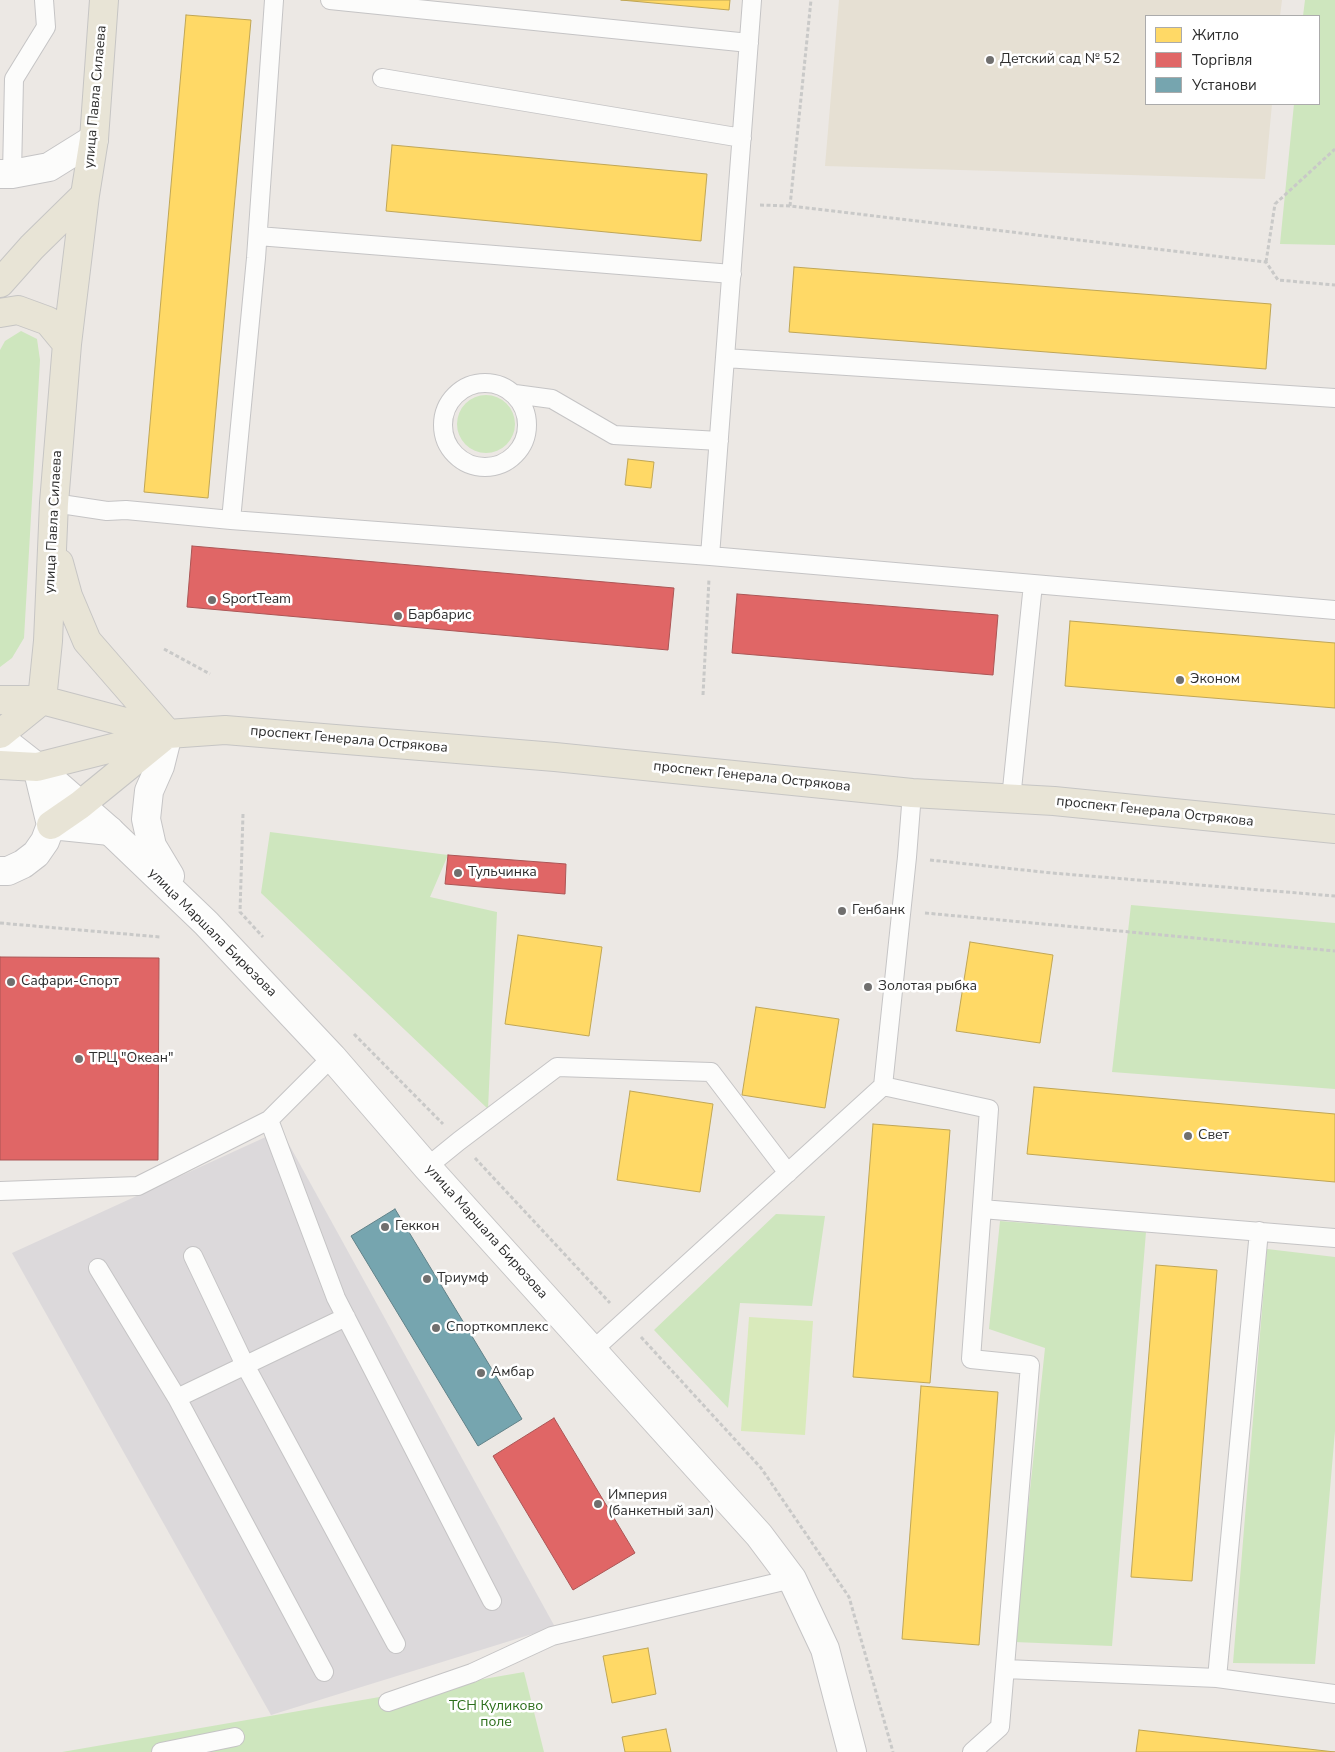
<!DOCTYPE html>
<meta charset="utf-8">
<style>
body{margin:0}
#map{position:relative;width:1335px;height:1752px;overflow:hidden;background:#ece8e4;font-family:"Nunito Sans",sans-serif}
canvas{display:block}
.legend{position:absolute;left:1145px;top:15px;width:175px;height:90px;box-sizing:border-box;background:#fff;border:1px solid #ababab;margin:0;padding:6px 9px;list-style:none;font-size:15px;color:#2e2e2e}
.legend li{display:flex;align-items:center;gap:10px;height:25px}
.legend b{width:25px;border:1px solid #ababab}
</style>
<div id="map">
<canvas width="1335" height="1752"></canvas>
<ul class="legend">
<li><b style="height:14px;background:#ffd966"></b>Житло</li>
<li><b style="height:14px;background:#e06666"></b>Торгівля</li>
<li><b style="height:14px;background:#76a5af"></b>Установи</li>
</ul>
</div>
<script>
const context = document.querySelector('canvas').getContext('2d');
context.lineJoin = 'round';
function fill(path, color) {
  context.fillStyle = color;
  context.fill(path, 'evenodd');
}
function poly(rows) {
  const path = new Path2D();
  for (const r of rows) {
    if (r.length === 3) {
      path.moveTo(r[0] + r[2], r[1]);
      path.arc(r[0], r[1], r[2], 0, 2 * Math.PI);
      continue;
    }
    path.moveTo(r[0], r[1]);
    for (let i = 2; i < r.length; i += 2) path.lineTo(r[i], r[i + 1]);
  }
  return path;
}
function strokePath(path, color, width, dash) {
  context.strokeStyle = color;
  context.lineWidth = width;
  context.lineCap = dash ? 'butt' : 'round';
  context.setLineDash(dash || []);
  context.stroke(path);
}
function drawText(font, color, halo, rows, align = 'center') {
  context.font = font + ' "Nunito Sans",sans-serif';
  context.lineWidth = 5;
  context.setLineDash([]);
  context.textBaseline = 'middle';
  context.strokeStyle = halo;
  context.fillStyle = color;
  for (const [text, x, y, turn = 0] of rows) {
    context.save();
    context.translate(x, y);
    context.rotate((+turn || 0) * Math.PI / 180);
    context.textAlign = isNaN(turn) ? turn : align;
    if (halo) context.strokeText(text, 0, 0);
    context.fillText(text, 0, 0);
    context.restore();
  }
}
const industrial = poly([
 [281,1130,555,1627,271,1715,12,1253]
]);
const education = poly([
 [839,0,1282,0,1280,16,1146,16,1146,104,1272,104,1265,179,825,166]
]);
const green = poly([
 [1305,0,1335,0,1335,245,1280,244,1294,104,1319,104,1319,16,1303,16],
 [21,331,37,339,40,360,24,638,12,658,0,667,0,350,5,341],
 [486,424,29],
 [270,832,448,855,430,897,497,912,488,1109,261,893],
 [1131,905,1335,923,1335,1089,1112,1072],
 [776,1214,825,1216,812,1306,740,1303,728,1408,654,1330],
 [1000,1221,1146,1232,1112,1646,1014,1642,1045,1348,989,1329],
 [1267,1249,1335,1257,1335,1431,1315,1664,1233,1663],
 [524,1672,544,1752,62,1752]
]);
const pitch = poly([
 [749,1317,813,1321,805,1435,741,1431]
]);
const homes = poly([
 [621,0,730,0,729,10,621,0],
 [186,15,251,20,208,498,144,492,186,15],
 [392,145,707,174,701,241,386,211,392,145],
 [794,267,1271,304,1266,369,789,332,794,267],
 [628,459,654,462,651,488,625,485,628,459],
 [1070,621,1335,643,1335,708,1065,686,1070,621],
 [518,935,602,947,589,1036,505,1024,518,935],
 [970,942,1053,955,1040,1043,956,1031,970,942],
 [756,1007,839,1019,825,1108,742,1095,756,1007],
 [1034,1087,1335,1114,1335,1182,1027,1154,1034,1087],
 [630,1091,713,1104,700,1192,617,1180,630,1091],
 [873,1124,950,1130,930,1383,853,1377,873,1124],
 [1156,1265,1217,1270,1192,1581,1131,1577,1156,1265],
 [921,1386,998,1392,979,1645,902,1639,921,1386],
 [648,1648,656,1694,612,1703,603,1656,648,1648],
 [666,1729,671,1752,625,1752,622,1737,666,1729],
 [1139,1730,1335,1752,1136,1752,1139,1730]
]);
const shops = poly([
 [192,546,674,588,668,650,187,607,192,546],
 [737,594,998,615,993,675,732,653,737,594],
 [448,855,566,864,565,894,445,884,448,855],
 [0,957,159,958,158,1160,0,1160,0,957],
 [554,1418,635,1553,573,1590,493,1456,554,1418]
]);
const public = poly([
 [395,1209,522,1419,478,1446,351,1236,395,1209]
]);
const path = poly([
 [760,205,790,206,1266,262,1278,280,1335,285],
 [790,206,811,0],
 [1266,262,1275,204,1335,149],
 [164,649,210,674],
 [703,695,709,579],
 [243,814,240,912,263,937],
 [930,860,1052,873,1335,896],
 [925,913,1335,951],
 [0,923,160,937],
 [354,1034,443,1124],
 [475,1158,610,1303],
 [641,1337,761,1468,849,1597,893,1752]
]);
const lane = poly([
 [330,0,749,43],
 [382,78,742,138],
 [12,174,14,79,46,27,44,0],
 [258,236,732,274],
 [725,358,1335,398],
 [485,425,42],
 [515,394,552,399,614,435,719,441],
 [54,503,107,511,126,510,231,520,710,556,1335,610],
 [231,520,256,258,274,0],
 [710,556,752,0],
 [1011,799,1033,584],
 [332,1057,269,1120,336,1298,492,1601],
 [883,1086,989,1109,971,1359,1030,1365,1000,1727,972,1752],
 [427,1167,459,1141,557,1067,711,1072,788,1173],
 [0,1191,138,1186,269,1120],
 [982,1209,1335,1238],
 [1259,1231,1217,1678,1335,1694],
 [193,1256,245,1365,396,1644],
 [98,1268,177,1398,324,1672],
 [593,1350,883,1086,907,857,912,793],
 [177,1398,346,1317],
 [1005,1669,1217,1678],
 [388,1702,472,1673,552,1636,792,1579],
 [161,1752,235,1737]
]);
const street = poly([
 [0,174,12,174,49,167,94,139],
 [51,825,110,831],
 [0,871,8,871,23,864,36,854,45,841,51,825,37,767]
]);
const secondary = poly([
 [168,734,160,766,149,791,146,819,152,846,170,876],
 [0,738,37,767,110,831,206,923,332,1057,427,1167,759,1535,792,1579,825,1649,852,1752]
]);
const primary = poly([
 [0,283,32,247,85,195],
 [0,313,18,310,48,321,67,344],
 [59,563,68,596,87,641,168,734],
 [0,700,42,700,167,733],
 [42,700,48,641,54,503,67,344,85,195,94,139,104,0],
 [0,734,42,700],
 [0,765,37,767,168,734,225,730,555,757,912,793,1054,801,1335,829],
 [51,825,80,805,161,739]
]);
const markers = [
 [990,60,5,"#706f6e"],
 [212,600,5,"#706f6e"],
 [398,616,5,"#706f6e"],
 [1180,680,5,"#706f6e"],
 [458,873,5,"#706f6e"],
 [842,911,5,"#706f6e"],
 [11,982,5,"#706f6e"],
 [868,987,5,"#706f6e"],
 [79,1059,5,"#706f6e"],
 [1188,1136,5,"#706f6e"],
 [385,1227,5,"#706f6e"],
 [427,1279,5,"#706f6e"],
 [436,1328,5,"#706f6e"],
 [481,1373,5,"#706f6e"],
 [598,1504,5,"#706f6e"]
];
const poiNames = [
 ["Детский сад № 52",1000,60],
 ["SportTeam",222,600],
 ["Барбарис",408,616],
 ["Эконом",1190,680],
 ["Тульчинка",468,873],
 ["Генбанк",852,911],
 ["Сафари-Спорт",21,982],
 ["Золотая рыбка",878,987],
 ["ТРЦ \"Океан\"",89,1059],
 ["Свет",1198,1136],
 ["Геккон",395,1227],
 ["Триумф",437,1279],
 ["Спорткомплекс",446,1328],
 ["Амбар",491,1373],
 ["Империя",608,1496],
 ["(банкетный зал)",608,1512]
];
const streetNames = [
 ["улица Павла Силаева",96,97,-85],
 ["улица Павла Силаева",54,522,-87],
 ["проспект Генерала Острякова",349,740,5],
 ["проспект Генерала Острякова",752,777,6],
 ["проспект Генерала Острякова",1155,812,6],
 ["улица Маршала Бирюзова",212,933,45],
 ["улица Маршала Бирюзова",486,1232,48]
];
const parkNames = [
 ["ТСН Куликово",496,1707],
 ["поле",496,1723]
];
fill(industrial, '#dcd9db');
fill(education, '#e6e0d3');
fill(green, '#cee6be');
fill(pitch, '#d9eabb');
fill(homes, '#ffd966');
strokePath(homes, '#c0a655', 1);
fill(shops, '#e06666');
strokePath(shops, '#ab5555', 1);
fill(public, '#76a5af');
strokePath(public, '#608188', 1);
strokePath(lane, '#c5c4c5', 20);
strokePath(street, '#c5c4c5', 30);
strokePath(secondary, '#c5c4c5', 30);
strokePath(primary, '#c6c5c4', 30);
strokePath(path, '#c9c9c8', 3, [4, 2.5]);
strokePath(lane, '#fcfcfb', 18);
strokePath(street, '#fcfcfb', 28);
strokePath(secondary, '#fcfcfb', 28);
strokePath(primary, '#e8e4d6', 28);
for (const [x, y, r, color] of markers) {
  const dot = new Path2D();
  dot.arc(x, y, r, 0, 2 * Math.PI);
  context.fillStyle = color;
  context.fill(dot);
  strokePath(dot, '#fff', 2);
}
drawText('14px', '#2e2e2e', '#fff', poiNames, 'left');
drawText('14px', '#2e2e2e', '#fff', streetNames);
drawText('14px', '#2c6e1b', '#fff', parkNames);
</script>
